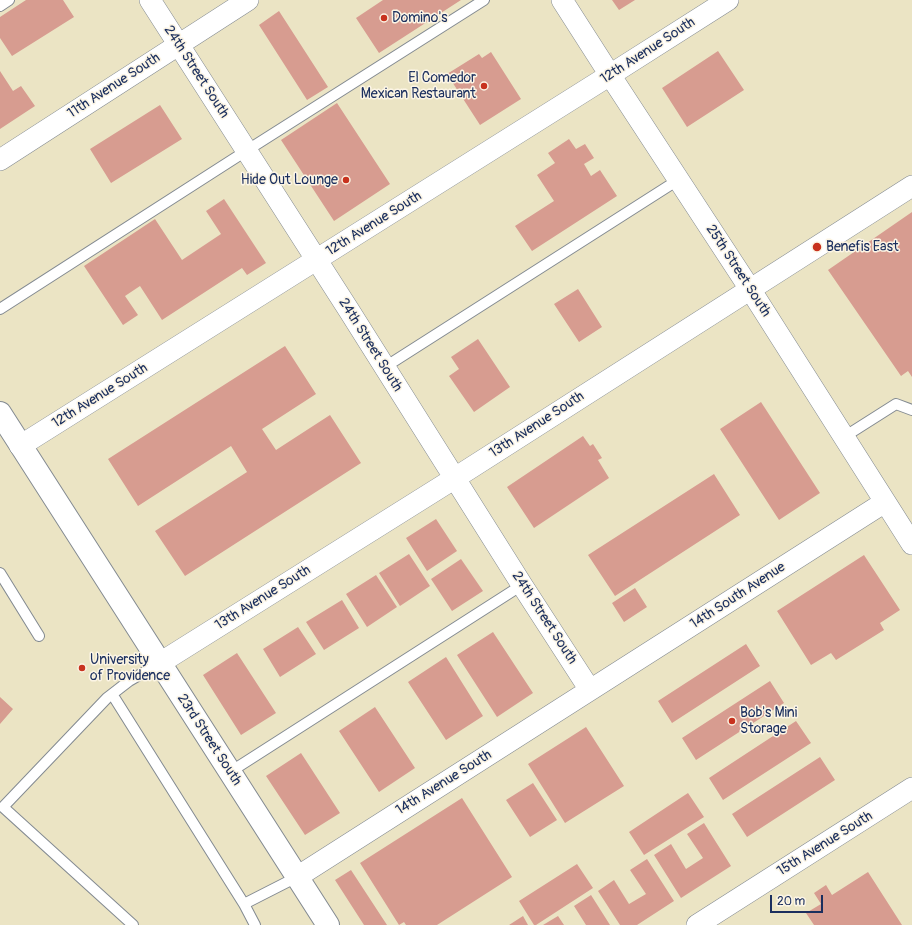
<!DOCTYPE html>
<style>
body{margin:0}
#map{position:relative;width:912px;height:925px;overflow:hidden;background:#ebe4c4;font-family:Pangolin,sans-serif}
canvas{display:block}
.scale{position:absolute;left:770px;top:895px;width:53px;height:18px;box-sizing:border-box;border:2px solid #1b2f5e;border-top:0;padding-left:5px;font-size:12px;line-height:14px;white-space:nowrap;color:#1b2f5e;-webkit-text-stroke:3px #fcf5e5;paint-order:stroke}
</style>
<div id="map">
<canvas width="912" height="925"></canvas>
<div class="scale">20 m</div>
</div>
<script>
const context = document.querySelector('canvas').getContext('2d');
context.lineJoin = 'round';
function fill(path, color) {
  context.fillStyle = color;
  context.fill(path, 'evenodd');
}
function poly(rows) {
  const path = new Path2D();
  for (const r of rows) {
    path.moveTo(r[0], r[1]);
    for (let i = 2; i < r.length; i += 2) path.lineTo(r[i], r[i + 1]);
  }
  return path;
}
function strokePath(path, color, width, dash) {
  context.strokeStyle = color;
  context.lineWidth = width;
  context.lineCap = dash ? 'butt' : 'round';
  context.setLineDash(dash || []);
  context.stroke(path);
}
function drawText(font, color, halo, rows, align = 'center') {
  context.font = font + ' Pangolin,sans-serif';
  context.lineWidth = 3;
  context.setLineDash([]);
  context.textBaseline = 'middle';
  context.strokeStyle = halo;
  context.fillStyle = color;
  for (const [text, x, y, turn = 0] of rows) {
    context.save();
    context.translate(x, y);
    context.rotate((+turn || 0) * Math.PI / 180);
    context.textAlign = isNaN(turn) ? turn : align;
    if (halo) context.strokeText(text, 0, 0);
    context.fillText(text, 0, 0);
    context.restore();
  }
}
const building = poly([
 [26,0,63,0,74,17,12,56,0,38,0,17],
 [383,0,461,0,379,53,356,18],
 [612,0,635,0,619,10],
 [279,11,328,87,307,100,259,25],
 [718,51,744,90,687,127,662,88],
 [491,52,521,99,480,125,447,74,479,54,482,58],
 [0,71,13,91,21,86,35,106,0,129],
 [337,103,390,184,334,221,281,140],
 [160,105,182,139,111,183,90,149],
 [569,139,576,149,585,144,594,158,584,164,591,176,600,170,617,196,532,251,515,226,554,201,537,175,555,163,548,153],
 [224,199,266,263,247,275,242,268,162,320,140,286,125,296,138,315,123,325,84,266,155,219,182,260,221,234,206,211],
 [912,212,912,377,908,371,901,376,828,270],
 [578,289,602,327,579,342,554,304],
 [478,339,510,387,474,412,449,376,459,369,451,357],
 [285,346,316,394,262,429,276,450,330,415,361,463,185,576,155,531,247,472,231,446,138,506,108,459],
 [761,402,820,493,779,520,720,429],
 [583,436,590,446,593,444,602,458,598,460,609,478,534,528,507,487],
 [714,474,740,515,615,596,588,555],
 [436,519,457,551,427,571,406,538],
 [409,554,430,586,400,606,379,573],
 [864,555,900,610,880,623,884,630,836,660,831,653,811,665,777,611],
 [461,559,483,591,452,611,431,579],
 [376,575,397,607,367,627,346,594],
 [635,588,647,607,624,622,612,603],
 [342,600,359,628,324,650,306,622],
 [298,627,316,654,280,677,263,649],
 [493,632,533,693,497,717,457,655],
 [746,644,760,666,672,723,658,701],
 [237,653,276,713,241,735,203,675],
 [446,657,483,716,446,740,408,682],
 [770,681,784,703,696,760,682,738],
 [0,697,13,709,0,724],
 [375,707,415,768,379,792,339,731],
 [796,721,811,743,723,800,709,778],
 [586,727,624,786,565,823,528,764],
 [301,753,340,813,305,835,266,776],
 [820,757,835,780,747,837,732,814],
 [533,783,557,820,530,837,506,800],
 [688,793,704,817,644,855,629,832],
 [462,798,512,877,437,925,406,925,404,922,399,925,360,863],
 [704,823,731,866,681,898,654,855,671,844,686,869,703,858,687,834],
 [647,859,674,901,637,925,620,925,598,891,614,880,629,904,646,894,630,870],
 [577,864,593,888,536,925,534,925,519,901],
 [351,870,387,925,364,925,335,880],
 [868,872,902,925,814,925,806,913,821,904,814,893,826,885,832,895],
 [591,895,610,925,586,925,574,906],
 [523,916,528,925,509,925],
 [558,916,564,925,543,925]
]);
const service = poly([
 [0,6,9,0],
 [0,309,246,151,484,0],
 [385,367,678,180],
 [844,437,896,404,912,410],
 [0,573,39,636],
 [112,694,244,904,255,925],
 [230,772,522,585],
 [244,904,297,877],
 [133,925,3,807,107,698,129,681,160,663]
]);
const minor = poly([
 [150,0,350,312,522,585,590,690],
 [562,0,610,75,750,289,912,544],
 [0,160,248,0],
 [20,446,610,75,728,0],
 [160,663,455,478,912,186],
 [297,877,885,502],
 [697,925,912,788]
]);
const tertiary = poly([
 [0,413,328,925]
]);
const markers = [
 [384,18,4,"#c8321e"],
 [484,86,4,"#c8321e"],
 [346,180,4,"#c8321e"],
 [817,247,5,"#c8321e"],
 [82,668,4,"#c8321e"],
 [732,721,4,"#c8321e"]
];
const poiNames = [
 ["Domino's",392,18],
 ["El Comedor",476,78,"right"],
 ["Mexican Restaurant",476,94,"right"],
 ["Hide Out Lounge",338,180,"right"],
 ["Benefis East",826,247],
 ["University",90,660],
 ["of Providence",90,676],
 ["Bob's Mini",740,713],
 ["Storage",740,729]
];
const streetNames = [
 ["12th Avenue South",648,51,-33],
 ["24th Street South",196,72,57],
 ["11th Avenue South",114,86,-33],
 ["12th Avenue South",374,224,-32],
 ["25th Street South",738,271,57],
 ["24th Street South",370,345,58],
 ["12th Avenue South",100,396,-32],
 ["13th Avenue South",537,425,-33],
 ["14th South Avenue",738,596,-33],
 ["13th Avenue South",263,598,-32],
 ["24th Street South",544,618,57],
 ["23rd Street South",209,740,57],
 ["14th Avenue South",444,783,-32],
 ["15th Avenue South",825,844,-32]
];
fill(building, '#d79c90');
strokePath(service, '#838a91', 12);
strokePath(minor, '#838a91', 22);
strokePath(tertiary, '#838a91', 24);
strokePath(service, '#fff', 10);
strokePath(minor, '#fff', 21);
strokePath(tertiary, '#fff', 22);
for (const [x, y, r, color] of markers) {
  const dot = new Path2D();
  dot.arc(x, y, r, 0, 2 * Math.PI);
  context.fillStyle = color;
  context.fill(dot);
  strokePath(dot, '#fcf5e5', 1.5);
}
drawText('14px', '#1b2f5e', '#fcf5e5', poiNames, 'left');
drawText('14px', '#1b2f5e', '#fcf5e5', streetNames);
</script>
